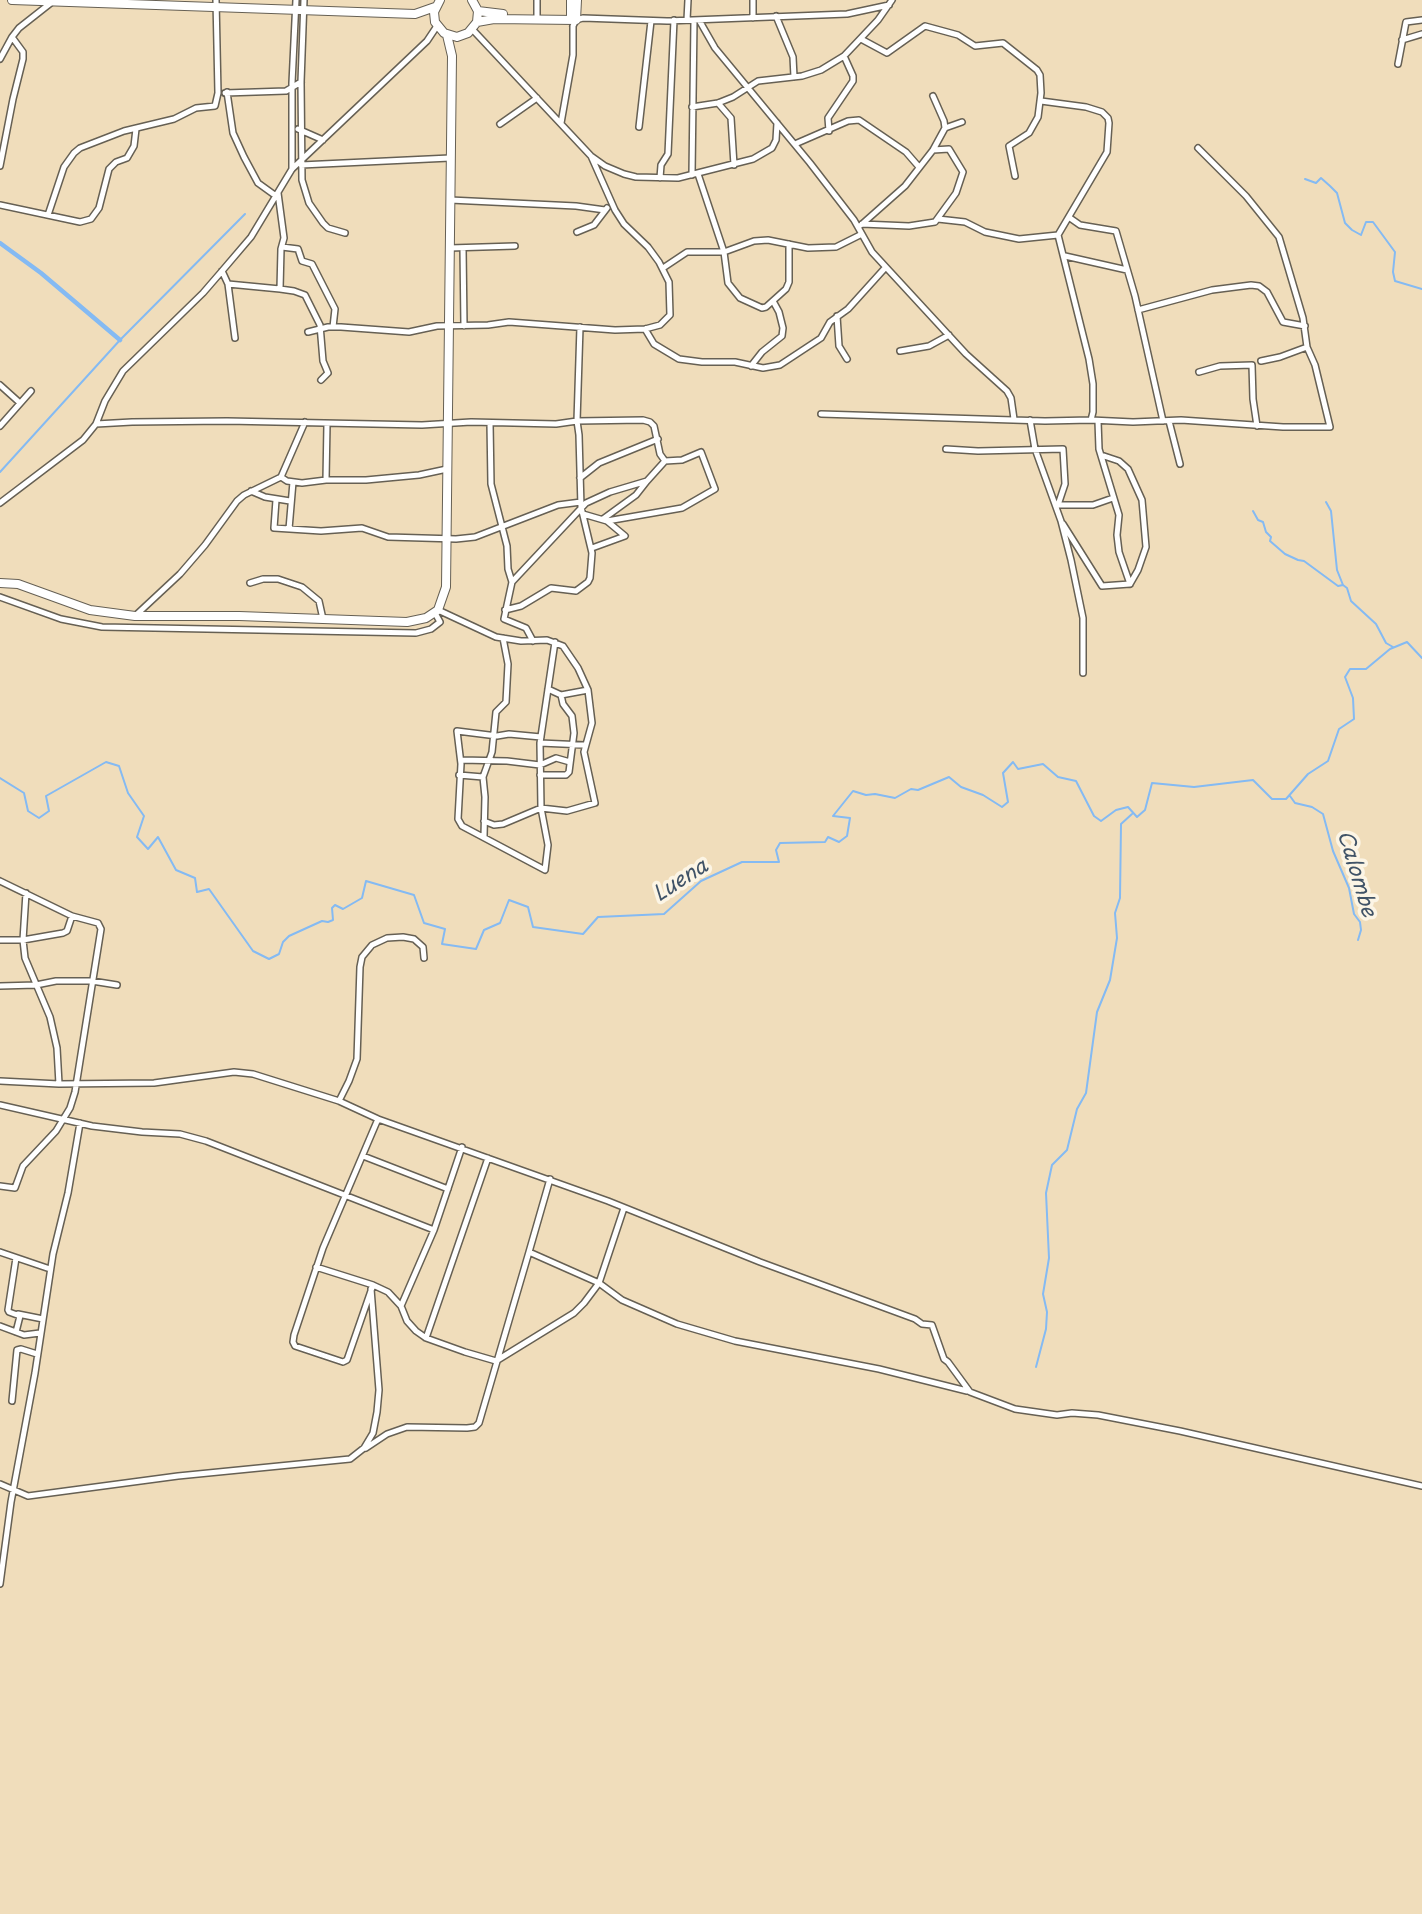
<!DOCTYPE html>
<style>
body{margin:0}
canvas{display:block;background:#f0ddbb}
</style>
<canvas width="1422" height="1914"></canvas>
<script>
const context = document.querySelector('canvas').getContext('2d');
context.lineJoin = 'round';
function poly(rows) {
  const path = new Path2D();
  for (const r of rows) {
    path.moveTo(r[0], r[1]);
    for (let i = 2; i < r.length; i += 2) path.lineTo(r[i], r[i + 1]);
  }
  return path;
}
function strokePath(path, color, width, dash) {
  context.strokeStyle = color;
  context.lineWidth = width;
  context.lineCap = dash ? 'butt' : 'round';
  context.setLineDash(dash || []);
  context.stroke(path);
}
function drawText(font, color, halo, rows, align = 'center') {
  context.font = font + ' "Playpen Sans",sans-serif';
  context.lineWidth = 7;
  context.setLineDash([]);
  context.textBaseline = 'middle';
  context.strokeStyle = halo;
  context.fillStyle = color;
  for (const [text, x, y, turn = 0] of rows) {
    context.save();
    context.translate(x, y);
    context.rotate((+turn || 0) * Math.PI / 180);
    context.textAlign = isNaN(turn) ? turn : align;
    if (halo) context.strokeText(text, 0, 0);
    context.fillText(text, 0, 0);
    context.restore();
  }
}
const stream = poly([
 [1305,179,1316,183,1321,178,1330,186,1337,193,1345,223,1352,230,1361,235,1366,222,1373,222,1395,252,1393,272,1395,281,1422,289],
 [0,472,120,340,245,214],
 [1326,502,1331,511,1337,570,1343,585],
 [1253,511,1258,520,1263,522,1266,532,1271,537,1270,541,1285,554,1298,560,1304,561,1338,586,1343,585,1347,588,1351,601,1376,624,1386,643,1393,647],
 [0,778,24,793,28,811,39,818,49,811,46,796,106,762,119,766,128,793,144,816,137,837,148,849,158,837,176,870,195,878,197,892,209,889,253,951,269,959,279,954,283,942,289,936,322,921,328,922,333,920,332,908,335,905,343,909,362,898,366,881,414,895,424,923,445,929,442,944,476,949,484,930,500,923,509,900,528,907,533,927,583,934,598,917,664,914,701,881,742,862,779,862,776,850,780,843,825,842,828,837,839,842,847,836,850,818,833,816,853,791,866,795,875,794,895,798,911,789,918,790,949,777,961,787,983,795,1002,807,1008,802,1003,773,1013,762,1018,769,1043,764,1058,777,1076,781,1094,816,1101,821,1116,810,1128,807,1137,817,1145,810,1152,783,1194,787,1253,780,1272,799,1286,799,1308,774,1328,761,1339,729,1354,719,1353,698,1345,677,1350,669,1366,669,1390,649,1407,642,1422,658],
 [1290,796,1295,803,1312,807,1323,814,1333,851,1349,888,1354,914,1360,922,1361,930,1358,940],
 [1036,1367,1046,1329,1047,1312,1043,1294,1049,1258,1046,1193,1052,1165,1067,1150,1077,1109,1086,1093,1097,1012,1110,980,1117,938,1115,913,1120,898,1121,824,1132,814]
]);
const canal = poly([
 [0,243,41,273,120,340]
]);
const street = poly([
 [304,0,301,82,302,180,309,203,323,223,328,228,345,233],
 [753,0,753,18],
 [776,16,793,57,794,77],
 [537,19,537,0],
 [687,20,688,0],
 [699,20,715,48,810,163,854,220,872,252,966,354,1007,391,1011,398,1014,419],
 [573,26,576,20,583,18,667,21,847,14,889,5],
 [472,29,591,156,605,166,624,174,636,177,678,178,753,159,772,148,776,140,777,123],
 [861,39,887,53,925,26,958,35,975,46,1003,43,1037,70,1040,75,1041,93,1038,117,1029,133,1009,146,1015,176],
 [1402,40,1422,34],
 [0,59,12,37],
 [1398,64,1406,22,1422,20],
 [227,92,233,133,244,157,258,183,276,196],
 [225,93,286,91,301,82],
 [933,96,944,121,945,128],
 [718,103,731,118,734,165],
 [692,107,718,103,733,97,758,81,802,76,821,70,844,56,878,20,892,0],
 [561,123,573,55,573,26],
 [500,124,537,98],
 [639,127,651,21],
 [298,129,323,140],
 [829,131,828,118,853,81,853,76,844,56],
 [795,144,848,121,859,120,906,152,919,167],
 [301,165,450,158],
 [0,166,13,99,23,59,23,52,12,37,19,28,52,2],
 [292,169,292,83,296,0],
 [698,174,724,252,728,283,740,298,762,308,766,307,786,289,789,282,789,244],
 [692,175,694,20],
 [660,178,661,165,668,154,674,20],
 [278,193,284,238,281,249,280,289,294,291,305,295,320,325,323,361,328,373,321,380],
 [450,200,576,206,605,210],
 [0,205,80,222,91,219,99,208,109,169,116,162,127,158,134,146,136,129],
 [48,215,64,167,74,153,80,148,124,131,174,119,196,108,215,106,218,93,216,0],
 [1070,218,1080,225,1116,231,1135,296,1163,421],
 [938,219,965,222,985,232,1019,239,1058,235,1107,152,1109,123,1108,118,1102,112,1086,107,1041,101],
 [862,224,909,226,935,222,956,193,963,172,949,149,933,150],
 [861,225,905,186,933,150,945,128,962,122],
 [577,232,594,225,607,208],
 [1058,235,1089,359,1093,384,1093,412,1091,420],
 [282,247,298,249,302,261,312,264,335,309,333,327],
 [450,248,515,246],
 [463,248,464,326],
 [1065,256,1127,270],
 [663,268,687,252,724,252,754,241,768,240,808,248,836,247,862,234],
 [222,271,228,284,235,338],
 [228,284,280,289],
 [1138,310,1212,290,1251,285,1259,286,1267,292,1283,322,1305,326],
 [837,316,839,346,847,359],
 [645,329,654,344,679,359,702,362,735,362,763,368,780,365,821,338,830,322,848,309,885,268],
 [308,332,328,327,341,327,409,332,437,326,488,325,509,322,615,330,645,329,660,325,670,315,669,282,659,262,648,247,624,224,615,210,591,156],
 [900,351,929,346,949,335],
 [1261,361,1280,357,1307,347],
 [751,366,762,352,782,336,783,328,779,312,773,301],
 [1199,372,1220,366,1252,365,1253,399,1257,426],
 [0,385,20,403],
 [821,414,1045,421,1091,420,1133,422,1181,420,1283,427,1330,427,1315,365,1307,347,1303,318,1279,237,1246,196,1198,148],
 [1030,420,1035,449,1061,521,1071,560,1083,618,1083,673],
 [1098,421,1099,449,1119,515,1117,535,1119,552,1130,584],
 [1169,421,1180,464],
 [490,423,491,484,507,546,508,569,512,582,504,619,526,628,533,641],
 [96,424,132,422,227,421,422,425,471,422,556,424,577,421,643,420,650,422,654,426,660,454,665,461],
 [0,426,31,391],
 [946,449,978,451,1063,449,1065,484,1058,505],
 [1101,455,1119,461,1128,469,1142,500,1146,547,1138,570,1130,584],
 [281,477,287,481,302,483,326,480,366,480,419,475,447,469],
 [580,478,599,463,658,439],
 [326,480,327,424],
 [251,491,265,497,290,501],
 [276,500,274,528,321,531,362,528,388,537,456,539,475,537,558,505,581,502],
 [0,503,83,440,96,424,105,401,123,371,203,293,222,271,251,237,292,169,427,41,437,26],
 [1058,505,1093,505,1113,498],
 [583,514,607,521,625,536,592,548],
 [607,521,682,508,715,489,701,452,682,460,665,461,647,481],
 [1063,524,1102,586,1130,584],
 [289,529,293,482],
 [512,582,586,503,610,492,647,481,636,495,603,519],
 [250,583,263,579,278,579,302,587,319,601,323,619],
 [0,597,61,619,102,627,416,633,431,629,440,622,435,613],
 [438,610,496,637,521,641,547,640,563,646,578,668,588,690,592,723,584,752,595,803,567,811,541,808,503,824,494,825,484,821],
 [505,610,521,606,551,588,576,591,588,582,590,578,592,553,581,507,579,435,577,421,580,327],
 [135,616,180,574,205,545,237,501,244,495,281,477,305,422],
 [561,695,588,690],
 [541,737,509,734,497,736,457,731,461,764,458,819,462,826,545,870,548,845,541,808,540,743,555,642],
 [540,743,585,745],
 [461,760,507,761,540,765,556,758,570,762],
 [459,775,483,777],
 [540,775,566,775,569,772,574,733,572,716,563,704,561,695,548,689],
 [484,836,485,797,483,777,492,752,496,712,506,702,508,664,503,638],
 [0,881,72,916,98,923,101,929,75,1092,70,1108,56,1131,23,1166,15,1188,0,1186],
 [26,893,23,940,25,958,50,1017,57,1048,59,1084],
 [0,940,23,940,63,933,67,931,72,916],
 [0,986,36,985,56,981,92,981,117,985],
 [0,1081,59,1084,154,1083,234,1072,253,1074,339,1101,378,1119,608,1201,760,1262,915,1319,922,1324,932,1325,944,1359,948,1362,970,1392,1015,1409,1057,1415,1072,1413,1098,1415,1180,1431,1422,1486],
 [339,1101,349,1081,357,1059,360,967,362,957,372,945,387,938,403,937,414,939,423,947,424,958],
 [0,1105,92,1126,142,1132,180,1134,206,1141,434,1230],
 [462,1147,434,1230,401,1306,407,1321,416,1331,426,1338,465,1352,496,1361,574,1313,584,1303,599,1283,624,1208],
 [363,1156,448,1189],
 [550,1179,529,1252,599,1283,622,1300,677,1324,735,1341,879,1369,967,1391],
 [0,1252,50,1269],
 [16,1258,8,1310,9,1312,20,1316,16,1332],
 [316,1267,373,1285,388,1292,401,1306],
 [373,1285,347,1360,343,1362,295,1346,293,1342,294,1335,323,1248,378,1119],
 [18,1314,43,1319],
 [0,1326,24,1335,40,1333],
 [426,1338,488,1158],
 [12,1401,17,1350,21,1349,37,1354],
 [366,1448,387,1434,407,1427,467,1428,475,1427,479,1423,529,1252],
 [0,1484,28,1496,178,1476,350,1459,364,1448,373,1433,377,1412,379,1390,371,1289],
 [0,1584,11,1502,35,1373,53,1254,68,1193,80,1123]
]);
const secondary = poly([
 [12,0,415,14,435,7],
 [440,0,434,12,435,22,444,33,457,37,468,33,477,22,478,11,472,0],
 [478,11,503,14],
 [571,20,571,0],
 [477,22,494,19,576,20,577,0],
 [0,583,18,584,90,610,135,616,239,616,407,622,426,618,438,610,446,587,452,56,447,35]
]);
const waterNames = [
 ["Calombe",1356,874,73],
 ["Luena",681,881,-33]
];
strokePath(stream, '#84baf3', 2);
strokePath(canal, '#84baf3', 4.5);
strokePath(street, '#666054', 8);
strokePath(secondary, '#666054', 10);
strokePath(street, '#fff', 5);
strokePath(secondary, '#fff', 8);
drawText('italic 21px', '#405367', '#fcf5e5', waterNames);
</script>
